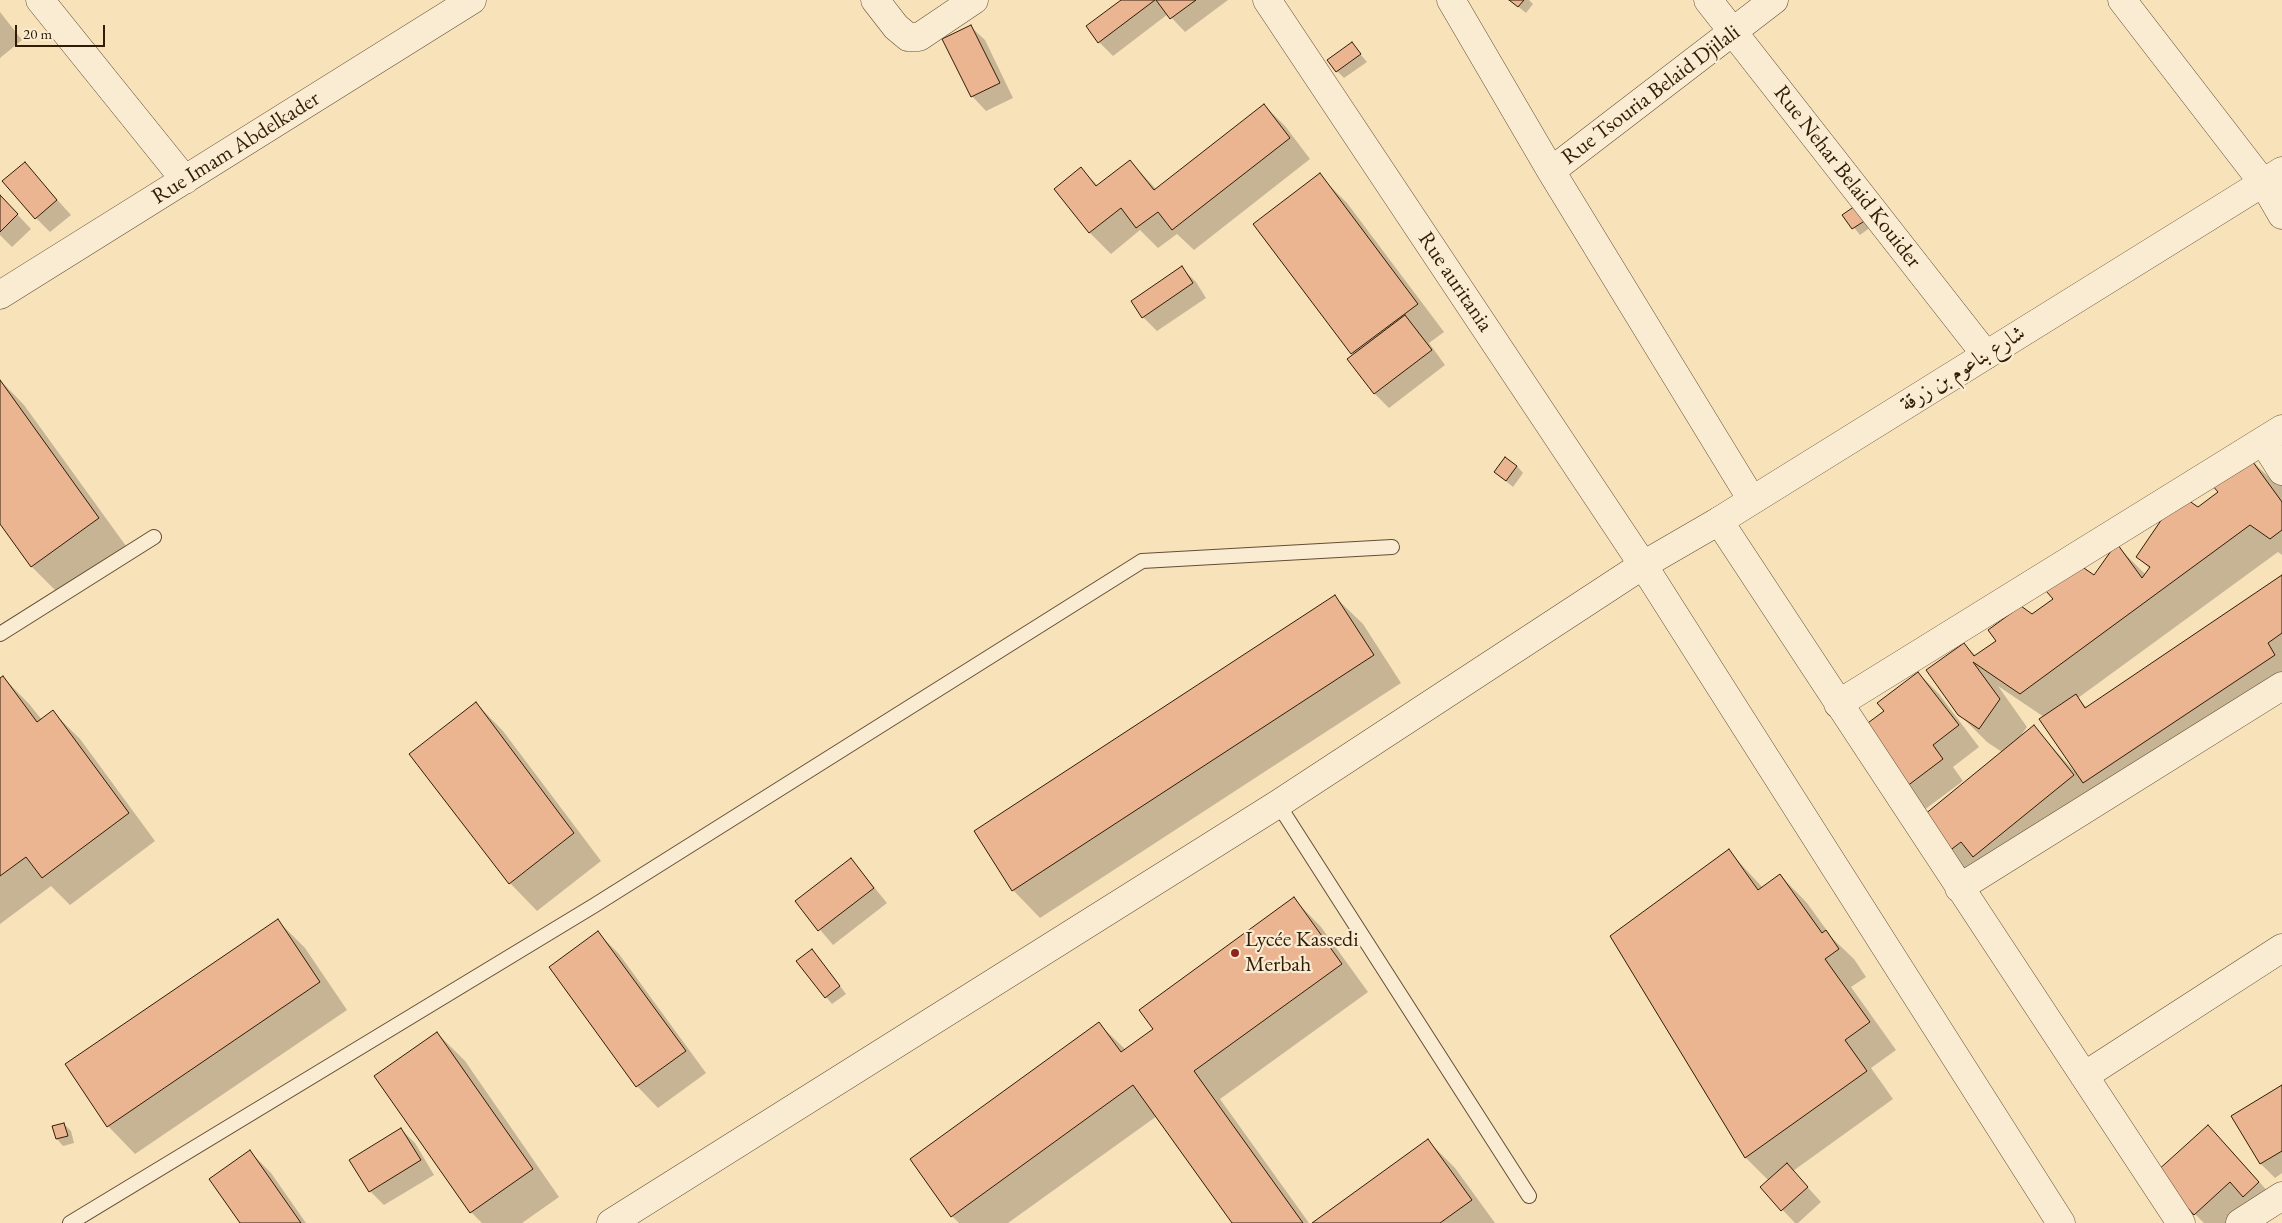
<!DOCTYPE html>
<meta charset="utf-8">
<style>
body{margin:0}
#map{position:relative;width:2282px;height:1223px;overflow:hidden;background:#f8e2ba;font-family:"EB Garamond",serif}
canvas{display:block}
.scale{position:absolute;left:15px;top:25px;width:90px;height:22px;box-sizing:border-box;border:2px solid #311c06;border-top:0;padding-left:6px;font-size:15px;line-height:18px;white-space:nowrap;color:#311c06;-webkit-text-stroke:4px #faecd2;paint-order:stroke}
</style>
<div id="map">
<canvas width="2282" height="1223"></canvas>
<div class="scale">20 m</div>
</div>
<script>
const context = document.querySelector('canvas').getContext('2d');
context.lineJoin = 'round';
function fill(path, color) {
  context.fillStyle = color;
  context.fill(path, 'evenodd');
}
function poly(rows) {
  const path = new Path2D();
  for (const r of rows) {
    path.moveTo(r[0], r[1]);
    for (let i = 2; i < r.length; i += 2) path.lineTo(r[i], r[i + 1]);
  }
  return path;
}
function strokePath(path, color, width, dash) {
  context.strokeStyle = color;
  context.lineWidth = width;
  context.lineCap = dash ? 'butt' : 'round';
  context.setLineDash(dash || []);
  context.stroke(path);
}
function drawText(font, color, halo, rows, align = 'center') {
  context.font = font + ' "EB Garamond",Amiri,serif';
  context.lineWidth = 4.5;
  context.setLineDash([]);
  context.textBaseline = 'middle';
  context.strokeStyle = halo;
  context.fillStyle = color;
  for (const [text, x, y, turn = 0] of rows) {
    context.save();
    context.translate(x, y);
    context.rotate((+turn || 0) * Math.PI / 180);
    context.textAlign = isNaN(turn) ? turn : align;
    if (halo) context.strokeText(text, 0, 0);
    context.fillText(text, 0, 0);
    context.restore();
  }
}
const shadow = poly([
 [1123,0,1228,0,1185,32,1168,14,1113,56,1099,42],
 [1510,0,1529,0,1533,4,1526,13],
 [0,12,22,40,0,58],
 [970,26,985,40,1013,98,986,111,972,96,944,39],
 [1352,44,1367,62,1344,78,1337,71],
 [1264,105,1285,126,1310,159,1194,250,1177,234,1158,248,1140,230,1111,254,1090,233,1056,189,1081,169,1098,186,1130,161,1156,189],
 [25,164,71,215,50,232,36,218],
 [1319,175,1347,203,1444,332,1429,343,1445,365,1389,408,1375,394,1349,359,1354,355,1255,224],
 [0,196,31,229,12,247,0,235],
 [1855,208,1871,227,1860,235,1844,215],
 [1182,268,1196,282,1206,298,1157,331,1143,317],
 [0,380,24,405,126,546,59,594,32,567,0,522],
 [2282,441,2282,555,2278,552,2078,698,2087,708,2282,576,2282,696,2111,809,2091,789,1962,878,1941,857,2002,752,1987,742,1959,714,1964,644,1976,656,2032,615,2094,577,2118,547,2146,575,2150,569,2138,557,2219,493,2250,459,2278,486,2259,458],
 [1998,686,2044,717,2075,770,2074,771,2034,727,2019,738,2027,727],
 [1517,466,1523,473,1513,487,1495,472],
 [1335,597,1363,624,1401,683,1040,918,1013,890],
 [1918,673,1939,694,1979,747,1953,767,1963,781,1916,816,1885,712],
 [3,677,30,705,42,720,53,712,80,739,155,841,70,905,51,886,0,924,0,680],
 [476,703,503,731,601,861,537,911,510,883],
 [1729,851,1763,888,1780,875,1807,903,1833,939,1854,959,1866,977,1851,987,1896,1050,1871,1068,1893,1099,1793,1171,1821,1202,1798,1223,1795,1223,1762,1188,1769,1181,1746,1158,1612,936],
 [851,859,887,903,833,945,796,901],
 [1294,899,1321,927,1368,992,1220,1099,1309,1223,1234,1223,1157,1116,1008,1223,959,1223,952,1216,911,1160,1099,1024,1126,1050,1155,1030],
 [278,921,305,948,347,1010,135,1154,108,1126,66,1065],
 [598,933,619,954,706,1073,658,1108,637,1086,551,967],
 [818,957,846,994,832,1004,826,997],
 [437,1033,465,1061,559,1197,522,1223,482,1223,471,1212,376,1076],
 [2282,1087,2282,1173,2275,1178,2261,1164,2233,1117],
 [64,1124,71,1131,74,1143,63,1146,57,1139],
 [2208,1126,2229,1148,2279,1204,2229,1223,2204,1223,2195,1214],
 [401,1129,415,1143,434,1175,384,1205,370,1191],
 [1428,1141,1455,1168,1495,1223,1315,1223],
 [250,1152,271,1173,306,1223,242,1223]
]);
const building = poly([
 [1121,0,1155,0,1098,43,1086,26,1121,0],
 [1156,0,1196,0,1170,19,1156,0],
 [1509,0,1524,0,1518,7,1509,0],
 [971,25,1000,83,971,97,942,39,971,25],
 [1352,42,1361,54,1336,72,1327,60,1352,42],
 [1264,104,1290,138,1172,230,1158,212,1136,228,1121,208,1089,233,1054,189,1081,167,1096,186,1130,160,1154,190,1264,104],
 [25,162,57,200,35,219,2,181,25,162],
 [1320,173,1418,304,1351,354,1253,224,1320,173],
 [0,195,18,214,0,232,0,195],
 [1855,206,1866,220,1852,229,1842,215,1855,206],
 [1182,266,1193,283,1142,318,1131,301,1182,266],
 [1405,315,1432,350,1374,394,1347,359,1405,315],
 [0,380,99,518,31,567,0,524,0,380],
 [1505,457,1517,466,1506,481,1494,472,1505,457],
 [2250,458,2282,502,2282,530,2270,539,2250,525,2020,694,1973,662,2000,699,1979,729,1958,715,1926,670,1964,643,1974,656,1996,641,1988,630,2021,606,2032,614,2053,599,2046,591,2081,566,2094,575,2111,551,2118,545,2142,578,2150,567,2136,557,2179,494,2198,507,2218,492,2212,485,2250,458],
 [2282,575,2282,633,2268,643,2275,655,2083,783,2039,719,2076,694,2085,708,2282,575],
 [1335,595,1374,655,1012,891,974,831,1335,595],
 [1918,672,1959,725,1933,745,1943,759,1894,796,1857,731,1884,711,1877,703,1918,672],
 [3,676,37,722,53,710,129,813,42,878,26,857,0,876,0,678,3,676],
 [476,702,574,833,509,884,409,754,476,702],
 [2034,725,2074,775,1973,857,1961,842,1940,858,1913,824,2034,725],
 [1729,849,1758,890,1780,874,1822,933,1826,930,1839,949,1825,959,1870,1022,1845,1040,1867,1071,1745,1158,1610,936,1729,849],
 [851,858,874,888,818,931,795,901,851,858],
 [1294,897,1342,964,1194,1071,1303,1223,1232,1223,1133,1085,951,1217,910,1159,1099,1022,1121,1052,1153,1029,1139,1010,1294,897],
 [278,919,320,982,107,1127,65,1064,278,919],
 [598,931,686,1051,636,1087,549,967,598,931],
 [812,949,840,986,825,998,796,961,812,949],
 [437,1032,533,1169,470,1213,374,1076,437,1032],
 [2282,1085,2282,1151,2260,1164,2231,1116,2282,1085],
 [64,1123,68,1136,56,1139,52,1126,64,1123],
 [2208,1125,2259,1182,2243,1197,2230,1182,2194,1215,2156,1172,2208,1125],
 [401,1128,421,1160,369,1192,349,1160,401,1128],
 [1428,1139,1472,1200,1440,1223,1312,1223,1428,1139],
 [250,1150,301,1223,240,1223,209,1179,250,1150],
 [1787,1163,1808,1187,1781,1211,1760,1187,1787,1163]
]);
const service = poly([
 [0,634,154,537],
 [1278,804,1529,1196],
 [70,1223,595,905,1142,561,1392,547]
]);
const minor = poly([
 [40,0,185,180],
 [875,0,896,27,908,37,919,37,974,0],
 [1267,0,1643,565,2061,1223],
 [1451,0,1551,171,1752,500],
 [1708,0,1986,355],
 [2122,0,2264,184,2282,215],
 [1551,171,1774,0],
 [0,295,472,0],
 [2263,441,2282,471],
 [1719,521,2181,1223],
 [1838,704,2282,429],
 [1959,888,2282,686],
 [2084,1076,2282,948],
 [2240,1223,2282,1196]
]);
const tertiary = poly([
 [611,1223,1278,804,1643,565,1719,521,2282,171]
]);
const markers = [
 [1235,953,5,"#8f2418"]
];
const streetNames = [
 ["Rue Tsouria Belaid Djilali",1651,95,-37],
 ["Rue Imam Abdelkader",236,148,-32],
 ["Rue Nehar Belaid Kouider",1847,177,52],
 ["Rue auritania",1455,282,56],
 ["شارع بناعوم بن زرقة",1963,369,-32]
];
const poiNames = [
 ["Lycée Kassedi",1245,940],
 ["Merbah",1245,965]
];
fill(shadow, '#0003');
fill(building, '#ebb592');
strokePath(building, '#311c06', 1);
strokePath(service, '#634e33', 16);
strokePath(minor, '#634e33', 29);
strokePath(tertiary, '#634e33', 29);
strokePath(service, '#faecd2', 14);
strokePath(minor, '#faecd2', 28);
strokePath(tertiary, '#faecd2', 28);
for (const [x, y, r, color] of markers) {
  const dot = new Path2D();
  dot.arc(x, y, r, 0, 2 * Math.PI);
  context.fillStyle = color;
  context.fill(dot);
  strokePath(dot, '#faecd2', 2);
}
drawText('22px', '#311c06', '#faecd2', streetNames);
drawText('22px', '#311c06', '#faecd2', poiNames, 'left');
</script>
